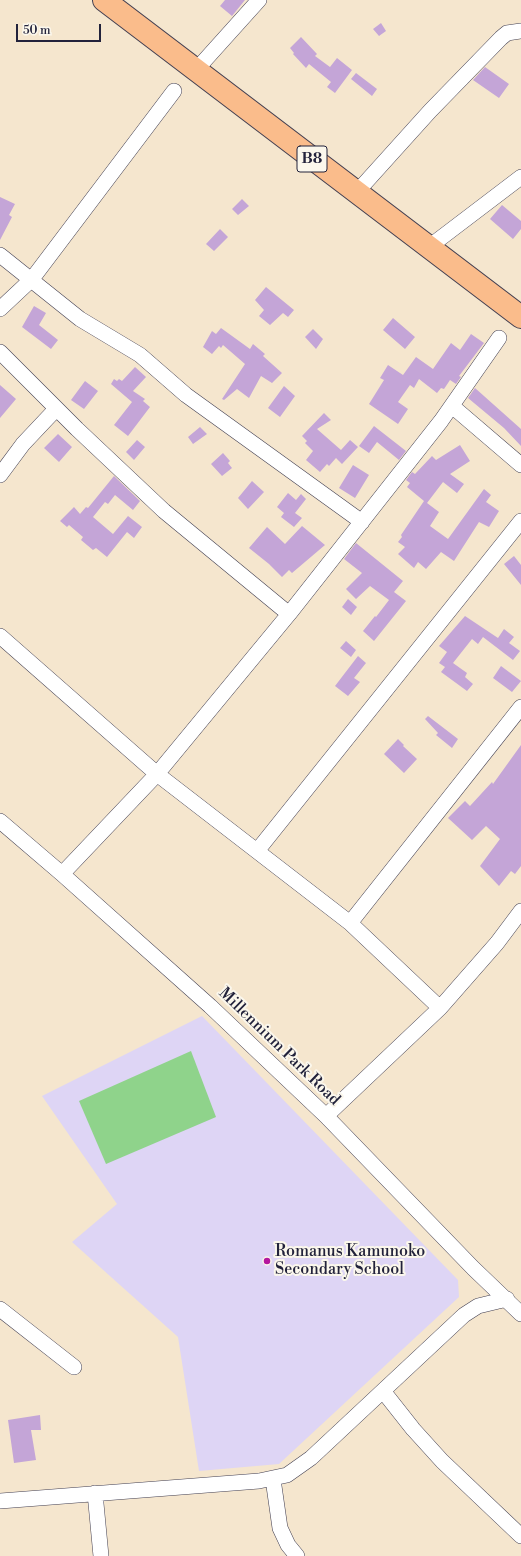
<!DOCTYPE html>
<style>
body{margin:0}
#map{position:relative;width:521px;height:1556px;overflow:hidden;background:#f5e6ce;font-family:"Libre Bodoni",serif}
canvas{display:block}
.scale{position:absolute;left:16px;top:24px;width:85px;height:18px;box-sizing:border-box;border:2px solid #22223b;border-top:0;padding-left:5px;font-size:12px;line-height:14px;white-space:nowrap;color:#22223b;-webkit-text-stroke:3px #fbf7ec;paint-order:stroke}
</style>
<div id="map">
<canvas width="521" height="1556"></canvas>
<div class="scale">50 m</div>
</div>
<script>
const context = document.querySelector('canvas').getContext('2d');
context.lineJoin = 'round';
function fill(path, color) {
  context.fillStyle = color;
  context.fill(path, 'evenodd');
}
function poly(rows) {
  const path = new Path2D();
  for (const r of rows) {
    path.moveTo(r[0], r[1]);
    for (let i = 2; i < r.length; i += 2) path.lineTo(r[i], r[i + 1]);
  }
  return path;
}
function strokePath(path, color, width, dash) {
  context.strokeStyle = color;
  context.lineWidth = width;
  context.lineCap = dash ? 'butt' : 'round';
  context.setLineDash(dash || []);
  context.stroke(path);
}
function drawText(font, color, halo, rows, align = 'center') {
  context.font = font + ' "Libre Bodoni",serif';
  context.lineWidth = 4;
  context.setLineDash([]);
  context.textBaseline = 'middle';
  context.strokeStyle = halo;
  context.fillStyle = color;
  for (const [text, x, y, turn = 0] of rows) {
    context.save();
    context.translate(x, y);
    context.rotate((+turn || 0) * Math.PI / 180);
    context.textAlign = isNaN(turn) ? turn : align;
    if (halo) context.strokeText(text, 0, 0);
    context.fillText(text, 0, 0);
    context.restore();
  }
}
const built = poly([
 [202,1016,458,1280,459,1297,279,1464,199,1471,178,1337,72,1242,117,1204,42,1096]
]);
const green = poly([
 [191,1051,216,1117,106,1164,79,1101]
]);
const building = poly([
 [225,0,245,0,232,16,220,6],
 [381,23,386,31,379,36,373,29],
 [301,37,317,54,315,56,330,67,337,58,352,70,335,93,327,87,331,82,309,64,306,68,293,54,294,53,290,48],
 [485,67,509,84,499,98,473,80],
 [356,73,377,89,372,96,351,79],
 [0,197,15,204,9,215,12,217,0,240],
 [242,199,249,206,238,215,232,209],
 [502,205,521,221,521,229,513,239,490,219],
 [220,229,228,237,214,251,206,244],
 [266,287,294,310,288,317,283,313,270,325,259,316,264,310,255,300],
 [34,306,46,313,39,325,58,340,51,349,22,327],
 [393,318,415,337,405,349,383,330],
 [221,328,250,349,253,344,265,354,263,356,282,373,272,383,261,376,249,398,237,389,224,400,222,399,245,364,223,345,221,348,219,346,212,354,203,347,212,331,216,334],
 [313,329,323,339,316,349,305,337],
 [471,334,484,343,459,376,461,377,456,384,450,380,444,389,441,388,437,393,419,379,414,388,410,385,398,402,408,409,398,424,369,404,384,380,380,378,388,365,403,375,416,357,433,369,451,343,460,350],
 [135,367,146,377,133,391,145,399,143,401,150,407,128,436,114,425,132,402,111,384,114,379,117,381,119,379,122,381],
 [85,381,98,391,84,409,71,400],
 [0,385,16,399,0,418],
 [284,386,295,396,280,417,268,408],
 [475,388,521,429,521,446,504,428,468,398],
 [324,413,331,420,317,429,341,450,350,440,358,447,342,464,336,458,329,466,327,464,320,472,306,460,313,451,305,443,307,441,302,436],
 [374,426,406,451,399,460,377,442,369,453,359,446],
 [200,427,207,434,193,444,188,437],
 [58,434,72,447,59,462,44,448],
 [137,440,145,447,134,460,126,452],
 [460,445,470,461,450,474,464,484,457,493,443,482,427,503,439,512,430,526,448,539,484,489,491,495,486,502,499,511,489,527,479,522,454,561,441,552,426,569,418,562,414,568,398,554,405,547,398,542,402,537,401,535,424,501,407,487,410,483,406,480,412,472,415,474,432,456,436,460],
 [223,453,230,461,228,463,232,468,222,476,211,464],
 [353,465,369,475,355,498,339,488],
 [114,476,140,501,133,510,115,495,108,504,105,502,93,517,113,534,128,516,142,527,134,538,127,532,107,557,96,548,93,550,81,540,83,537,69,525,67,527,60,521,74,507,80,514,86,507,88,508],
 [252,481,264,492,248,509,238,498],
 [288,493,296,500,301,494,306,499,295,513,302,518,294,527,281,517,284,513,277,507],
 [302,526,325,545,292,573,289,570,282,577,269,564,249,548,267,527,285,544],
 [356,543,403,581,394,592,406,601,374,641,363,631,375,616,376,617,389,600,370,586,356,599,346,589,362,573,344,559],
 [514,556,521,565,521,585,504,564],
 [348,599,357,607,351,615,342,607],
 [465,616,498,638,504,629,514,637,509,643,520,651,513,660,483,637,478,644,472,639,453,663,467,673,465,677,473,684,467,691,441,672,445,667,439,663,447,652,439,646],
 [346,641,356,650,351,657,340,648],
 [358,656,366,663,354,678,360,682,348,696,335,686],
 [501,666,521,681,512,692,493,678],
 [428,716,458,739,452,748,436,735,438,733,425,719],
 [398,739,404,745,403,746,417,759,404,773,384,754],
 [521,745,521,866,515,874,511,871,499,886,480,866,500,839,486,826,472,840,448,818,465,801,470,806,492,782,493,784],
 [40,1415,41,1430,31,1430,36,1460,14,1463,8,1420]
]);
const minor = poly([
 [196,70,259,0],
 [356,193,430,111,501,38,507,33,521,31],
 [429,247,521,177],
 [0,255,80,319,140,355,186,395,362,522],
 [0,309,32,279,174,91],
 [0,352,77,429,164,511,289,614],
 [452,406,521,465],
 [0,475,23,444,56,409],
 [0,636,157,774,350,923,440,1008],
 [0,821,62,874,210,1006,326,1116,473,1268,521,1314],
 [257,851,521,521],
 [62,874,157,774,289,614,441,421,499,338],
 [350,923,521,707],
 [326,1116,440,1008,497,943,521,911],
 [0,1309,74,1367],
 [383,1391,413,1429,442,1461,521,1536],
 [273,1479,280,1528,288,1545,297,1556],
 [95,1493,101,1556],
 [0,1501,259,1481,287,1475,311,1458,464,1315,478,1306,507,1299]
]);
const highway = poly([
 [104,0,521,317]
]);
const markers = [
 [267,1261,4,"#b5179e"]
];
const shields = [
 [312,159,30]
];
const shieldNames = [
 ["B8",312,159]
];
const streetNames = [
 ["Millennium Park Road",279,1047,44]
];
const poiNames = [
 ["Romanus Kamunoko",275,1252],
 ["Secondary School",275,1270]
];
fill(built, '#ded5f5');
fill(green, '#8fd38b');
fill(building, '#c4a5d7');
strokePath(minor, '#423f51', 16);
strokePath(highway, '#423f51', 24);
strokePath(minor, '#fff', 15);
strokePath(highway, '#fabc8b', 22);
for (const [x, y, r, color] of markers) {
  const dot = new Path2D();
  dot.arc(x, y, r, 0, 2 * Math.PI);
  context.fillStyle = color;
  context.fill(dot);
  strokePath(dot, '#fbf7ec', 1.5);
}
for (const [x, y, w] of shields) {
  const box = new Path2D();
  box.roundRect(x - w / 2, y - 13, w, 26, 3);
  context.fillStyle = '#fbf7ec';
  context.fill(box);
  strokePath(box, '#22223b', 1);
}
drawText('bold 15px', '#22223b', null, shieldNames);
drawText('16px', '#22223b', '#fbf7ec', streetNames);
drawText('16px', '#22223b', '#fbf7ec', poiNames, 'left');
</script>
